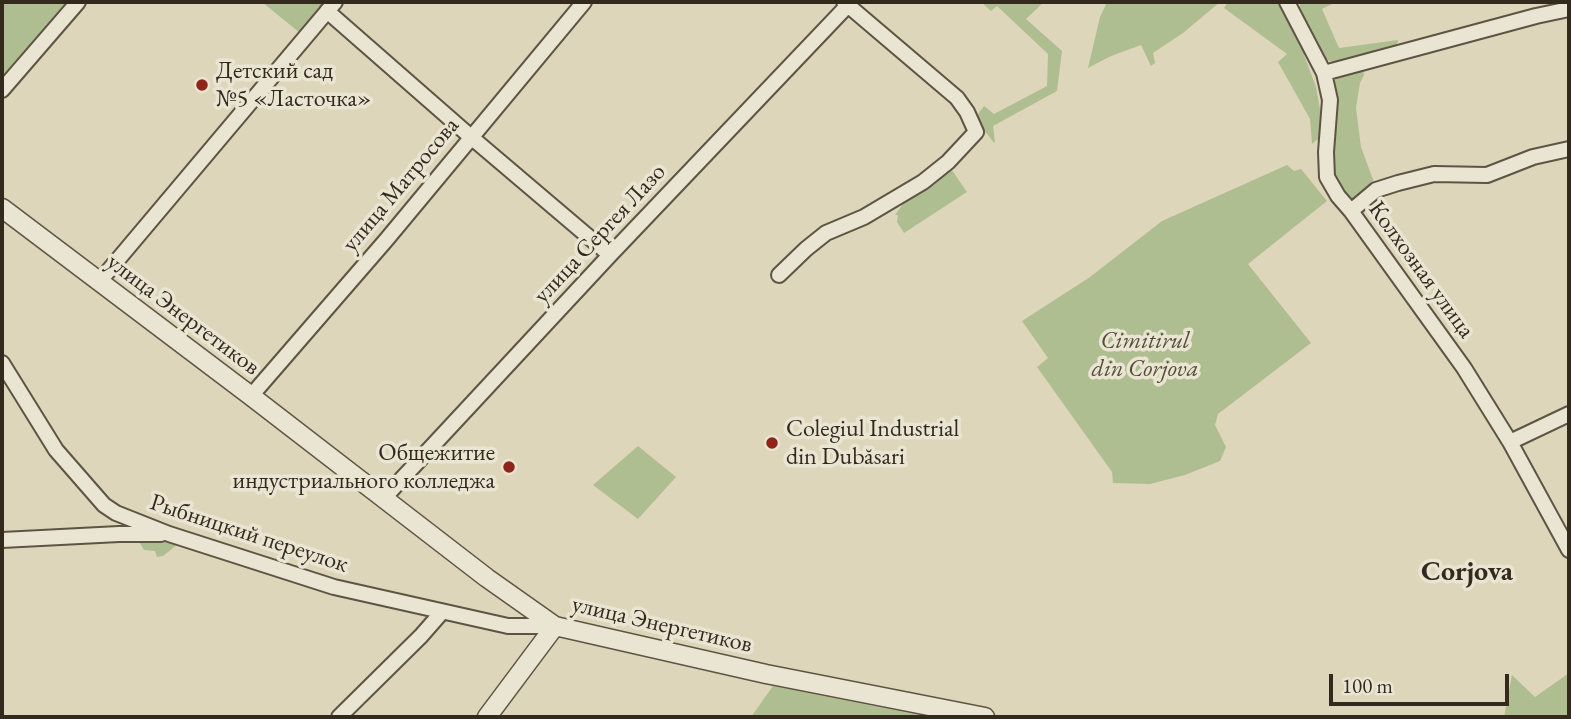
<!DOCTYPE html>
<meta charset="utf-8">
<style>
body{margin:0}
#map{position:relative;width:1571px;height:719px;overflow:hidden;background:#ded6ba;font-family:"EB Garamond",serif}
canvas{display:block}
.frame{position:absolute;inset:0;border:4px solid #34291d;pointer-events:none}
.scale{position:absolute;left:1329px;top:674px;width:180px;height:32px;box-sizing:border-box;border:4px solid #34291d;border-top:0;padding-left:9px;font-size:21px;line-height:24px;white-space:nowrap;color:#34291d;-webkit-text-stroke:5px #eae4d2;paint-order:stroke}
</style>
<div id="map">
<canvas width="1571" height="719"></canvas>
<div class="frame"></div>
<div class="scale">100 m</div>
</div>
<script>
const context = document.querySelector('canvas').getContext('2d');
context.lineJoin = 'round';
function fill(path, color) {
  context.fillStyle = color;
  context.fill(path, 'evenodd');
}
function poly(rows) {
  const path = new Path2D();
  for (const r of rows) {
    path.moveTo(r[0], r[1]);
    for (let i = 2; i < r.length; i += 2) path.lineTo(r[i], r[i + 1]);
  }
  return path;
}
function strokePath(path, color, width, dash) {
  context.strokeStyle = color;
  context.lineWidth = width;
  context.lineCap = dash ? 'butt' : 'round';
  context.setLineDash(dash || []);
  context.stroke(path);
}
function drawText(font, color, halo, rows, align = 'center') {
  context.font = font + ' "EB Garamond",serif';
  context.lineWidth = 7;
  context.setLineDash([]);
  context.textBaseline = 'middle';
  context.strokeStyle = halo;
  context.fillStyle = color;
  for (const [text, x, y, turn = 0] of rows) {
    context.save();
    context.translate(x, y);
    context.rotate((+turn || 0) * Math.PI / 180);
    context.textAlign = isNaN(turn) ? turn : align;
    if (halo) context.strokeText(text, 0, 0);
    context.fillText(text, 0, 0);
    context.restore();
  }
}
const green = poly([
 [2,2,72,2,2,84],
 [262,2,325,2,300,33],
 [981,2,1044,2,1026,19,1062,51,1057,91,993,126,995,142,994,143,975,118,984,106,994,114,1047,86,1048,54,997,6,991,11],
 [1107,2,1220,2,1183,33,1153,53,1155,63,1151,66,1141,45,1111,56,1088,68,1100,17],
 [1228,2,1278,2,1288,14,1305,48,1304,55,1316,87,1323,126,1318,139,1312,144,1310,119,1278,62,1287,54,1224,8],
 [1301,2,1336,2,1322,9,1339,48,1398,40,1396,49,1343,64,1326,60,1299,9],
 [1363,68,1364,75,1360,83,1356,108,1361,147,1375,185,1360,196,1349,200,1335,178,1331,153,1337,105,1334,83,1337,75],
 [1287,165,1294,171,1301,169,1327,201,1248,264,1311,343,1218,414,1215,425,1226,447,1220,461,1185,475,1150,484,1113,483,1112,472,1037,367,1048,358,1022,321,1090,277,1162,221],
 [949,166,967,192,904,233,897,222,898,215,895,215,906,200],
 [638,446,676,477,638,519,593,485],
 [137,538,178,544,163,556,157,557,155,551,144,550],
 [1569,673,1569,717,1504,717,1512,675,1535,697],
 [773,686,929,717,751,717]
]);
const minor = poly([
 [1287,2,1324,73,1330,100,1326,152,1327,177,1338,196,1351,211,1464,368,1510,442,1569,550],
 [327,11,471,137,610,255],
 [1324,73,1536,16,1569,9],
 [2,90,78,2],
 [1351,211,1376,190,1398,183,1434,174,1487,175,1533,157,1569,149],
 [779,275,806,249,826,233,864,217,923,182,948,162,976,132,967,112,957,98,844,2],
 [99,282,335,2],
 [2,363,56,450,104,505,116,513,169,534,334,587,508,626,555,626],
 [251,396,387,239,584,2],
 [1510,442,1569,414],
 [384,498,610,255,851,2],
 [2,540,119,534,161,534],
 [339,717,421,636,442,612]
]);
const tertiary = poly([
 [2,208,251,396,487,578,555,626,766,674,985,717],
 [487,717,555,626]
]);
const markers = [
 [202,85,7,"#8f2418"],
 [772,443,7,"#8f2418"],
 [509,467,7,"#8f2418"]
];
const poiNames = [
 ["Детский сад",216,71],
 ["№5 «Ласточка»",216,99],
 ["Colegiul Industrial",786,429],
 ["din Dubăsari",786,457],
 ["Общежитие",495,453,"right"],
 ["индустриального колледжа",495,481,"right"]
];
const streetNames = [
 ["улица Матросова",401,185,-50],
 ["улица Сергея Лазо",600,234,-47],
 ["Колхозная улица",1421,270,54],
 ["улица Энергетиков",183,315,37],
 ["Рыбницкий переулок",249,534,18],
 ["улица Энергетиков",662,625,13]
];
const parkNames = [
 ["Cimitirul",1145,341],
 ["din Corjova",1145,369]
];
const quarterNames = [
 ["Corjova",1467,572]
];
fill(green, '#afbe91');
strokePath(minor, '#5e5444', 18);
strokePath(tertiary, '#5e5444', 21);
strokePath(minor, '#eae4d2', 14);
strokePath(tertiary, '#eae4d2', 18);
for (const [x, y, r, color] of markers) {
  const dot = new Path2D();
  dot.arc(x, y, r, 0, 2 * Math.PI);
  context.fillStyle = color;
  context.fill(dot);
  strokePath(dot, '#eae4d2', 2.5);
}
drawText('24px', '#34291d', '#eae4d2', poiNames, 'left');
drawText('24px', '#34291d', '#eae4d2', streetNames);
drawText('italic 24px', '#534e3a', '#eae4d2', parkNames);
drawText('bold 28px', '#34291d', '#eae4d2', quarterNames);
</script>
